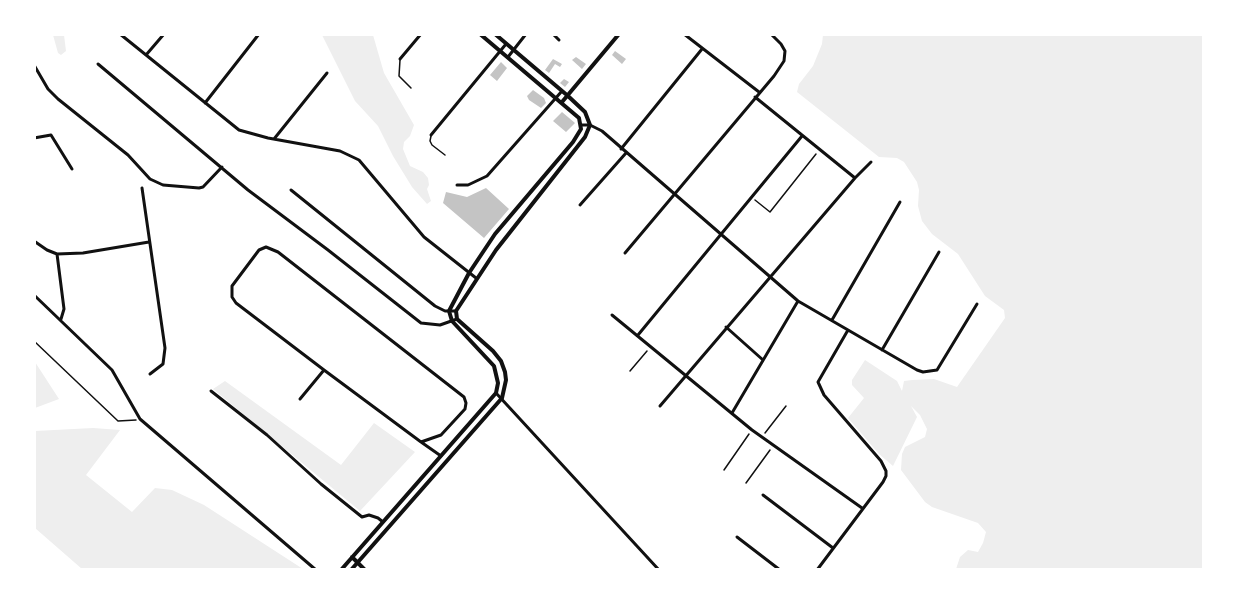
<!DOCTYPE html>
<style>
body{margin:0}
#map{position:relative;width:1238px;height:604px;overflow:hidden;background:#fff;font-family:"Libre Baskerville",serif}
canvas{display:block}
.frame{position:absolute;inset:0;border:36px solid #fff;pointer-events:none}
</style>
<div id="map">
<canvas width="1238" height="604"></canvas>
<div class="frame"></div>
</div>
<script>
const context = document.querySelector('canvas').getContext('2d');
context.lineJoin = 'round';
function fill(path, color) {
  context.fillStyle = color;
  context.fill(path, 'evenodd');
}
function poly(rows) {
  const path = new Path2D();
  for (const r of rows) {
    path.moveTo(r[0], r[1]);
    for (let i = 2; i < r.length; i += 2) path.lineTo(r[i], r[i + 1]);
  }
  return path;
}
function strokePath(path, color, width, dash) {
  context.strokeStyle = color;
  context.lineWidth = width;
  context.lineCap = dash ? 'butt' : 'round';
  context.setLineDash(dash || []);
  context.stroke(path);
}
const green = poly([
 [53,35,64,35,66,51,61,55,58,53],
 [322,35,373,35,384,73,414,125,410,136,404,142,403,149,410,166,423,172,428,178,429,185,427,189,431,201,427,204,412,187,393,156,378,126,355,101],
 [823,35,1203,35,1203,569,956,569,960,557,968,550,978,552,983,543,986,532,978,523,932,507,925,502,901,470,902,454,905,447,925,437,927,429,920,415,911,406,917,417,893,466,879,454,848,418,864,398,852,385,852,380,865,360,897,381,902,391,904,381,912,380,934,379,957,387,1005,318,1004,310,985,296,958,254,932,234,922,221,918,206,919,190,917,182,904,162,897,158,879,157,797,92,799,84,813,66,822,44],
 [35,362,59,399,35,408],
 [225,381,341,465,374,423,415,452,360,511,213,389],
 [93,428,120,430,86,475,132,512,155,488,172,490,204,505,303,569,82,569,35,528,35,431]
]);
const building = poly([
 [615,51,626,59,622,64,612,55],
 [576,57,586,64,582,69,572,60],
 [553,59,562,64,560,67,555,64,549,73,545,70],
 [501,62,507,68,497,81,490,75],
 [564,79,569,82,565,87,560,83],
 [533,90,544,98,546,103,541,108,529,100,527,96],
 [562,112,575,123,566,132,553,121],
 [486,188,509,209,484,238,443,203,446,192,467,197]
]);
const path = poly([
 [755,200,770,212,816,154],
 [34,341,118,421,136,420],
 [630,371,647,351],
 [765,433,786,406],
 [724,470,749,434],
 [746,483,770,450]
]);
const service = poly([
 [400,60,399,76,411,88],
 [431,136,430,141,432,145,445,155]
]);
const minor = poly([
 [120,34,239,130,268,138,340,151,359,160,424,237,476,278],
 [553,34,559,40],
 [684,34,759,92],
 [146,55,164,34],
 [508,57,526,34],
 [400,59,421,34],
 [98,64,248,190,328,250,421,323,440,325,457,319],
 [34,65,48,89,58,99,128,155,150,179,163,185,199,188,203,187,222,167],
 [755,97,855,178],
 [205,103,259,34],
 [582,125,590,125,602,131,798,301,917,370,923,372,937,370,977,304],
 [431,135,506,44],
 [34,138,51,135,72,169],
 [274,139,327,73],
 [621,149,702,49],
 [457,185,468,185,487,176,562,91],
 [142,188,165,348,163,364,150,374],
 [291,190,435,306,445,311,456,311],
 [580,205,626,153],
 [34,241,47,250,57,254,83,253,149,242],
 [625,253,774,76,784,61,785,51,781,44,771,34],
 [57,254,64,309,61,319],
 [34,295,112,370,140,419,316,570],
 [612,315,752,430,862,508],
 [832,320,900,202],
 [726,327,763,360],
 [638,335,802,136],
 [882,350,939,252],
 [211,391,267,435,321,484,362,517,369,515,378,518,383,522],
 [496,393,659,570],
 [300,399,324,370],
 [660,406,855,178,871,162],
 [732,413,798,301],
 [421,442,441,435,465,409,466,403,464,397,278,252,266,247,259,250,232,286,232,297,236,303,324,370,421,442,441,456],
 [763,495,833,548],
 [737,537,780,570],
 [817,570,883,482,886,476,886,471,881,461,824,395,818,382,848,330]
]);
const tertiary = poly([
 [562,102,619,34],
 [352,557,365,570],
 [341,570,496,393,498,383,494,366,452,321,449,311,469,273,495,234,573,142,581,129,579,118,480,34],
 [351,570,502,398,506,380,505,372,501,361,493,351,457,319,456,311,496,250,585,137,590,125,585,112,568,96,495,34]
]);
fill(green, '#eee');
fill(building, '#c4c4c4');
strokePath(path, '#111', 1.5);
strokePath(service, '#111', 1.5);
strokePath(minor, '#111', 3);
strokePath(tertiary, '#111', 4);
</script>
